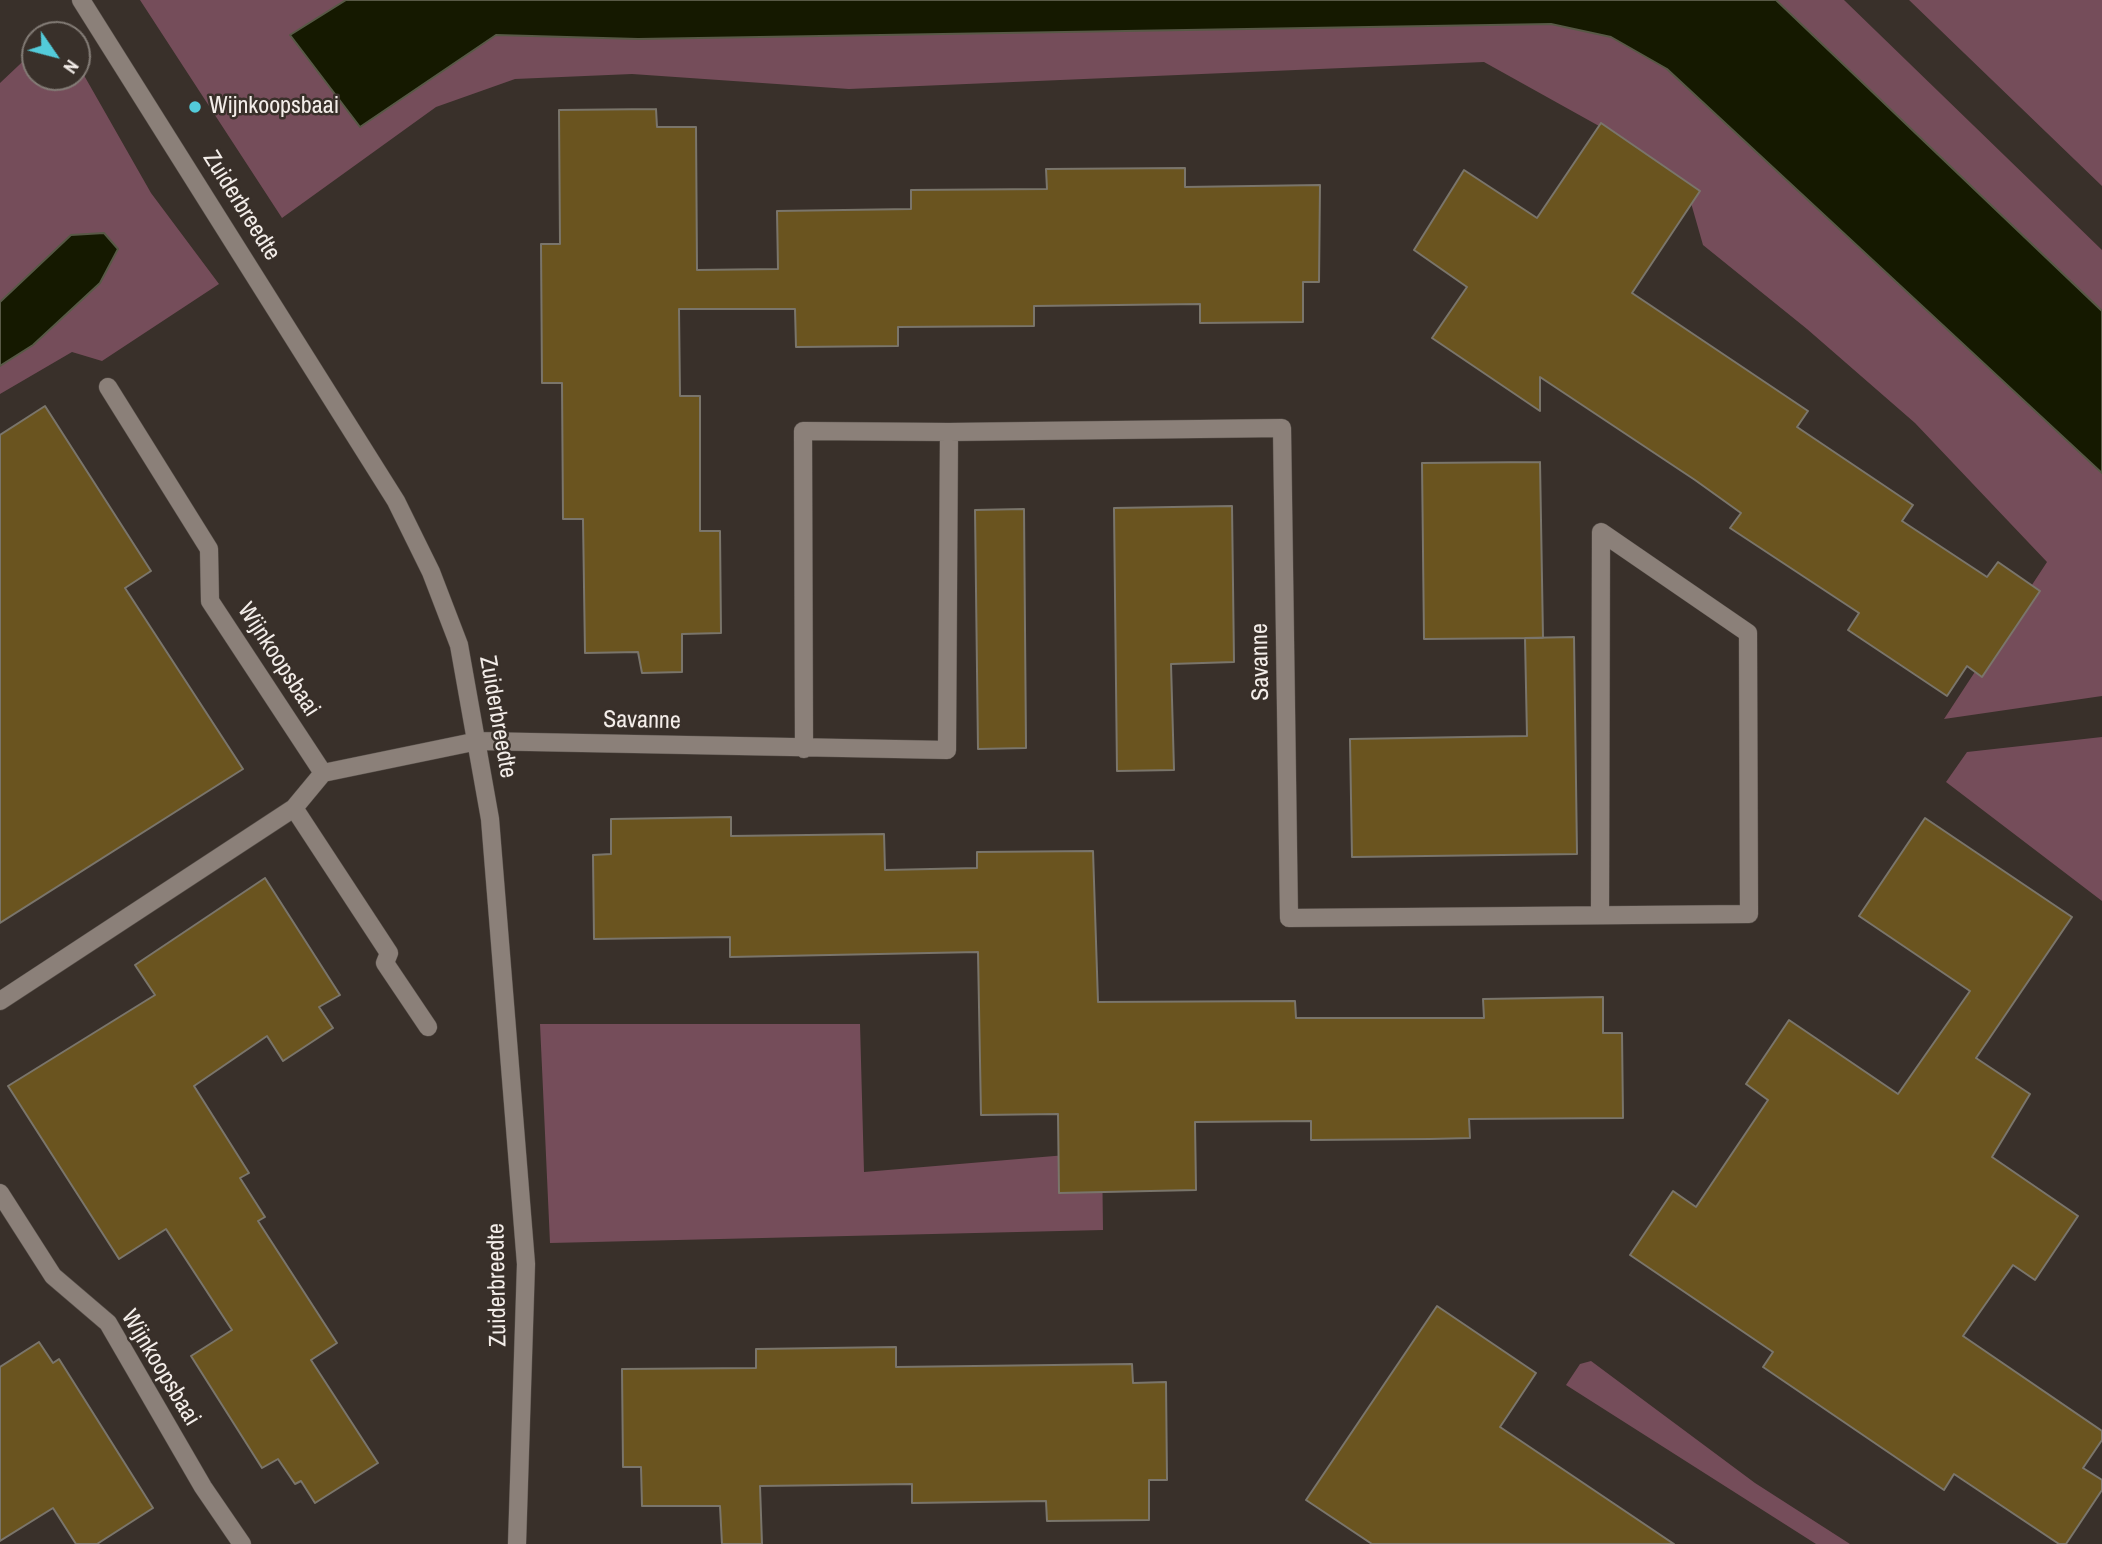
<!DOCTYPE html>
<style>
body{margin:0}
#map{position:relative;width:2102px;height:1544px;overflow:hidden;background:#39302a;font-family:"Archivo Narrow",sans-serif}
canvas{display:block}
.north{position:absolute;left:21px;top:21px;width:70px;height:70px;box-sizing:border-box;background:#39302a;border:2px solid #837c76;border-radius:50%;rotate:125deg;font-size:19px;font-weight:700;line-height:28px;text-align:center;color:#f3ede9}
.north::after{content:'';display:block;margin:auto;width:24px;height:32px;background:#53cbda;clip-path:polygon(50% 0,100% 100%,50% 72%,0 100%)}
</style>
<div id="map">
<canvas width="2102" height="1544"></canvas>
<div class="north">N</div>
</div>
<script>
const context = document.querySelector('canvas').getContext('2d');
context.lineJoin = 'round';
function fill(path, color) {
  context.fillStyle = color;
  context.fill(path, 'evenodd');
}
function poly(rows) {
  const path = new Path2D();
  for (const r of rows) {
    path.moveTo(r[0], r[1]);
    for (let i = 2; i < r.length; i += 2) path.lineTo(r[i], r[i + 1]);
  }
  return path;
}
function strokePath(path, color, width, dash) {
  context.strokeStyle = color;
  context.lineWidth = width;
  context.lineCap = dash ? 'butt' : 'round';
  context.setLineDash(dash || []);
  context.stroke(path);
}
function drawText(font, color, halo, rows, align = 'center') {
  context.font = font + ' "Archivo Narrow",sans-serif';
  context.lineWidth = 5;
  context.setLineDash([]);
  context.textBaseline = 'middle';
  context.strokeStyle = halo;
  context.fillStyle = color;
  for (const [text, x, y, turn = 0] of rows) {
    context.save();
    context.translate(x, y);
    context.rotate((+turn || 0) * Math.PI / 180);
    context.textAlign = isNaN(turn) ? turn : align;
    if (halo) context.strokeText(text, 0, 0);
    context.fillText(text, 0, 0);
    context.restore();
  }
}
const green = poly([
 [140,0,346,0,290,35,360,127,496,35,638,39,1551,24,1611,37,1667,69,2102,473,2102,696,1944,719,2047,562,1915,423,1807,329,1703,245,1691,203,1671,175,1599,126,1484,62,849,89,632,74,515,79,436,107,282,218],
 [1776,0,1844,0,2102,250,2102,311],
 [1909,0,2102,0,2102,186],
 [35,50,35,77,77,77,77,63,151,193,219,284,102,361,72,352,0,394,0,366,33,345,118,249,103,233,71,235,0,302,0,83],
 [2102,737,2102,901,1946,782,1967,752],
 [540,1024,860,1024,864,1172,1102,1152,1103,1230,550,1243],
 [1591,1361,1755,1483,1850,1544,1816,1544,1566,1385,1580,1364]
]);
const water = poly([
 [346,0,1776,0,2102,311,2102,473,1667,69,1611,37,1551,24,638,39,496,35,360,127,290,35,346,0],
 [104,233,118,249,100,283,33,345,0,366,0,302,71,235,104,233]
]);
const building = poly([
 [656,109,657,127,696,127,697,270,778,269,777,211,911,209,911,190,1047,189,1046,169,1185,168,1185,187,1320,185,1319,282,1303,282,1303,322,1200,323,1200,304,1034,306,1034,326,898,327,898,346,796,347,795,309,679,309,680,396,700,396,700,531,720,531,721,633,682,634,682,672,642,673,638,652,585,653,583,519,563,519,562,383,542,383,541,244,560,244,559,110,656,109],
 [1601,123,1700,191,1632,293,1808,411,1797,427,1913,505,1902,521,1987,577,1998,562,2040,591,1982,677,1967,666,1947,696,1848,630,1859,613,1730,528,1741,513,1695,480,1540,377,1540,411,1432,338,1467,287,1414,250,1464,170,1537,218,1601,123],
 [45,406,151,571,125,588,243,769,0,923,0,435,45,406],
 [1540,462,1543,638,1424,639,1422,463,1540,462],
 [1232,506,1234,662,1171,664,1174,770,1117,771,1114,508,1232,506],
 [1024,509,1026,748,978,749,975,510,1024,509],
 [1574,637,1577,854,1352,857,1350,739,1527,736,1525,638,1574,637],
 [731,817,731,836,884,834,885,870,977,868,977,852,1093,851,1098,1002,1295,1001,1296,1018,1484,1018,1483,999,1603,997,1603,1033,1622,1033,1623,1118,1469,1119,1470,1138,1430,1139,1311,1140,1311,1121,1195,1122,1196,1190,1059,1193,1058,1114,981,1115,978,952,730,957,730,937,594,939,593,855,611,854,611,819,731,817],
 [1925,818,2072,917,1976,1058,2030,1094,1992,1157,2078,1216,2035,1280,2013,1265,1963,1336,2102,1431,2102,1440,2083,1468,2102,1480,2102,1490,2066,1544,2059,1544,1954,1474,1944,1490,1910,1467,1763,1367,1773,1352,1630,1255,1673,1191,1696,1207,1768,1100,1746,1084,1789,1020,1898,1094,1970,991,1859,916,1925,818],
 [265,878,340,995,319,1007,333,1028,283,1061,267,1036,194,1086,249,1173,240,1178,265,1217,258,1221,337,1343,311,1360,378,1463,315,1503,301,1481,295,1484,278,1459,262,1468,191,1356,232,1330,166,1229,119,1259,8,1086,155,995,135,965,265,878],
 [1437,1306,1536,1373,1500,1427,1674,1544,1372,1544,1306,1500,1437,1306],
 [39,1342,53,1363,59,1359,153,1508,97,1544,76,1544,53,1508,0,1541,0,1367,39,1342],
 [896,1347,896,1367,1132,1364,1133,1383,1166,1382,1167,1480,1149,1480,1149,1520,1047,1521,1046,1501,912,1503,912,1484,760,1486,762,1544,722,1544,720,1506,642,1506,641,1467,623,1467,622,1369,756,1368,756,1349,896,1347]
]);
const street = poly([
 [81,0,396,501,431,572,459,645,490,819,526,1264,517,1544],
 [108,387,209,549,210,601,323,773],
 [804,749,803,431,949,432,1282,428,1289,918,1749,914,1748,633,1601,532,1600,913],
 [294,808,389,953,385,963,428,1027],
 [0,1001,294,808,323,773,478,741,947,750,949,432],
 [0,1193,53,1276,108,1323,203,1487,242,1544]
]);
const markers = [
 [195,107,7,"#53cbda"]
];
const poiNames = [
 ["Wijnkoopsbaai",209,107]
];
const streetNames = [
 ["Zuiderbreedte",241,206,58],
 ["Wijnkoopsbaai",278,660,57],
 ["Savanne",1261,662,-91],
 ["Zuiderbreedte",497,717,80],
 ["Savanne",642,721,1],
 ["Zuiderbreedte",498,1285,-91],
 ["Wijnkoopsbaai",160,1368,59]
];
fill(green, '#754d5a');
fill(water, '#151900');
strokePath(water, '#585946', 2);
fill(building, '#6a541f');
strokePath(building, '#7a756b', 2);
strokePath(street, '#574f4a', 19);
strokePath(street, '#8b8079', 18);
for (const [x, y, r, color] of markers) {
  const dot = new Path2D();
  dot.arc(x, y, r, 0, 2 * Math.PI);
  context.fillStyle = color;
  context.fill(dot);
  strokePath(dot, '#39302a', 2.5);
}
drawText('24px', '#f3ede9', '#39302a', poiNames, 'left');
drawText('24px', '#f3ede9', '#39302a', streetNames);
</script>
